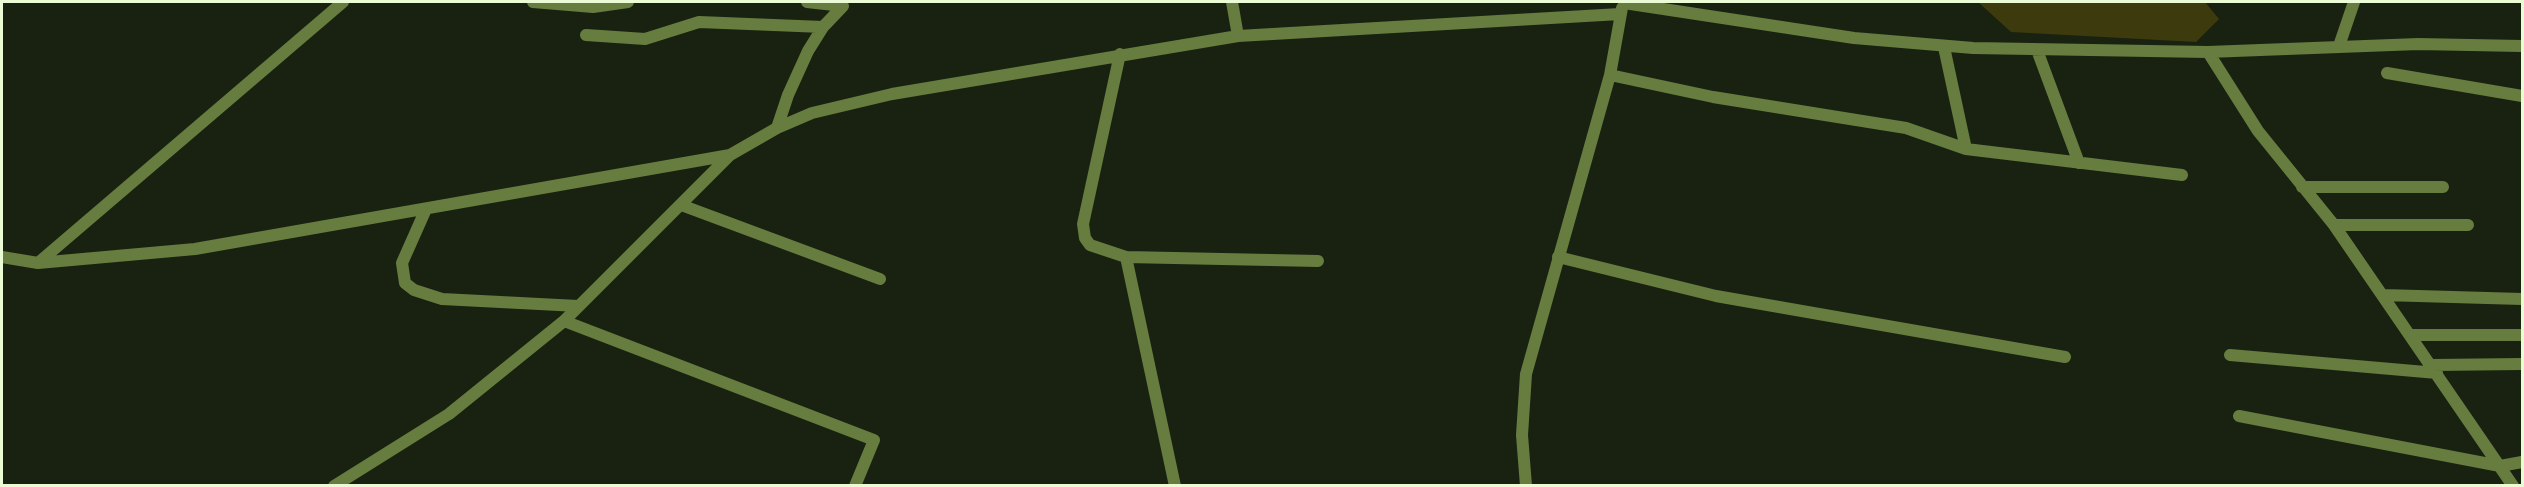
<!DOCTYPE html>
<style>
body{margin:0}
#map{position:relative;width:2524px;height:487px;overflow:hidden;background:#192210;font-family:Inter,sans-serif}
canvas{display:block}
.frame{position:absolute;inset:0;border:3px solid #eafbd5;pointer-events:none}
</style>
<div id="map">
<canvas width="2524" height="487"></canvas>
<div class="frame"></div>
</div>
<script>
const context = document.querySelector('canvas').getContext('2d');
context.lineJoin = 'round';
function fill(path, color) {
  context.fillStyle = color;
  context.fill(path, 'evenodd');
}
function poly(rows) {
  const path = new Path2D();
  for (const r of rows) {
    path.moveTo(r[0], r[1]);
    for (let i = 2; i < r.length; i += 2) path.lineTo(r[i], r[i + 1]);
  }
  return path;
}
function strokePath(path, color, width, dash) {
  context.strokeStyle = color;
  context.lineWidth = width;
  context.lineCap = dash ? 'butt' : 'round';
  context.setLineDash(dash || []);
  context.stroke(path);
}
const water = poly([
 [1978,2,2205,2,2219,19,2196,42,2011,32]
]);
const service = poly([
 [1558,257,1716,296,2065,357]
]);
const minor = poly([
 [533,2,593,7,628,2],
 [1232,2,1238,36],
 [1624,3,1854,38,1973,48,2208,52,2418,44,2522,46],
 [586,35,645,39,699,22,823,27],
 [2339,46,2354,2],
 [1944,47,1966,149],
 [2037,50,2079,163],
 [2208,52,2258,131,2334,225,2513,486],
 [1120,54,1083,224,1085,238,1090,245,1126,257,1318,261],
 [2387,73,2522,96],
 [1610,75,1713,97,1906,128,1966,149,2182,175],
 [777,128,788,95,808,51,823,27,843,6,807,2],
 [2302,187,2443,187],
 [681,205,880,279],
 [426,209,402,263,405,283,414,290,442,299,578,306],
 [2334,225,2468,225],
 [2,257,38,263,195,249,730,155],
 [1126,257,1175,486],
 [38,263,343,2],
 [2383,295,2522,299],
 [564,321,874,440,855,486],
 [2412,335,2522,335],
 [2230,355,2437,373],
 [2432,365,2522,364],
 [2239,416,2500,466,2522,462],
 [334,486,449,414,564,321,730,155,777,128,812,113,892,94,1238,36,1620,14],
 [1526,486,1522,435,1526,374,1610,75,1622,8]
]);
fill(water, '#3d3b0e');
strokePath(service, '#667d3f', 12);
strokePath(minor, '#667d3f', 12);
</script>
